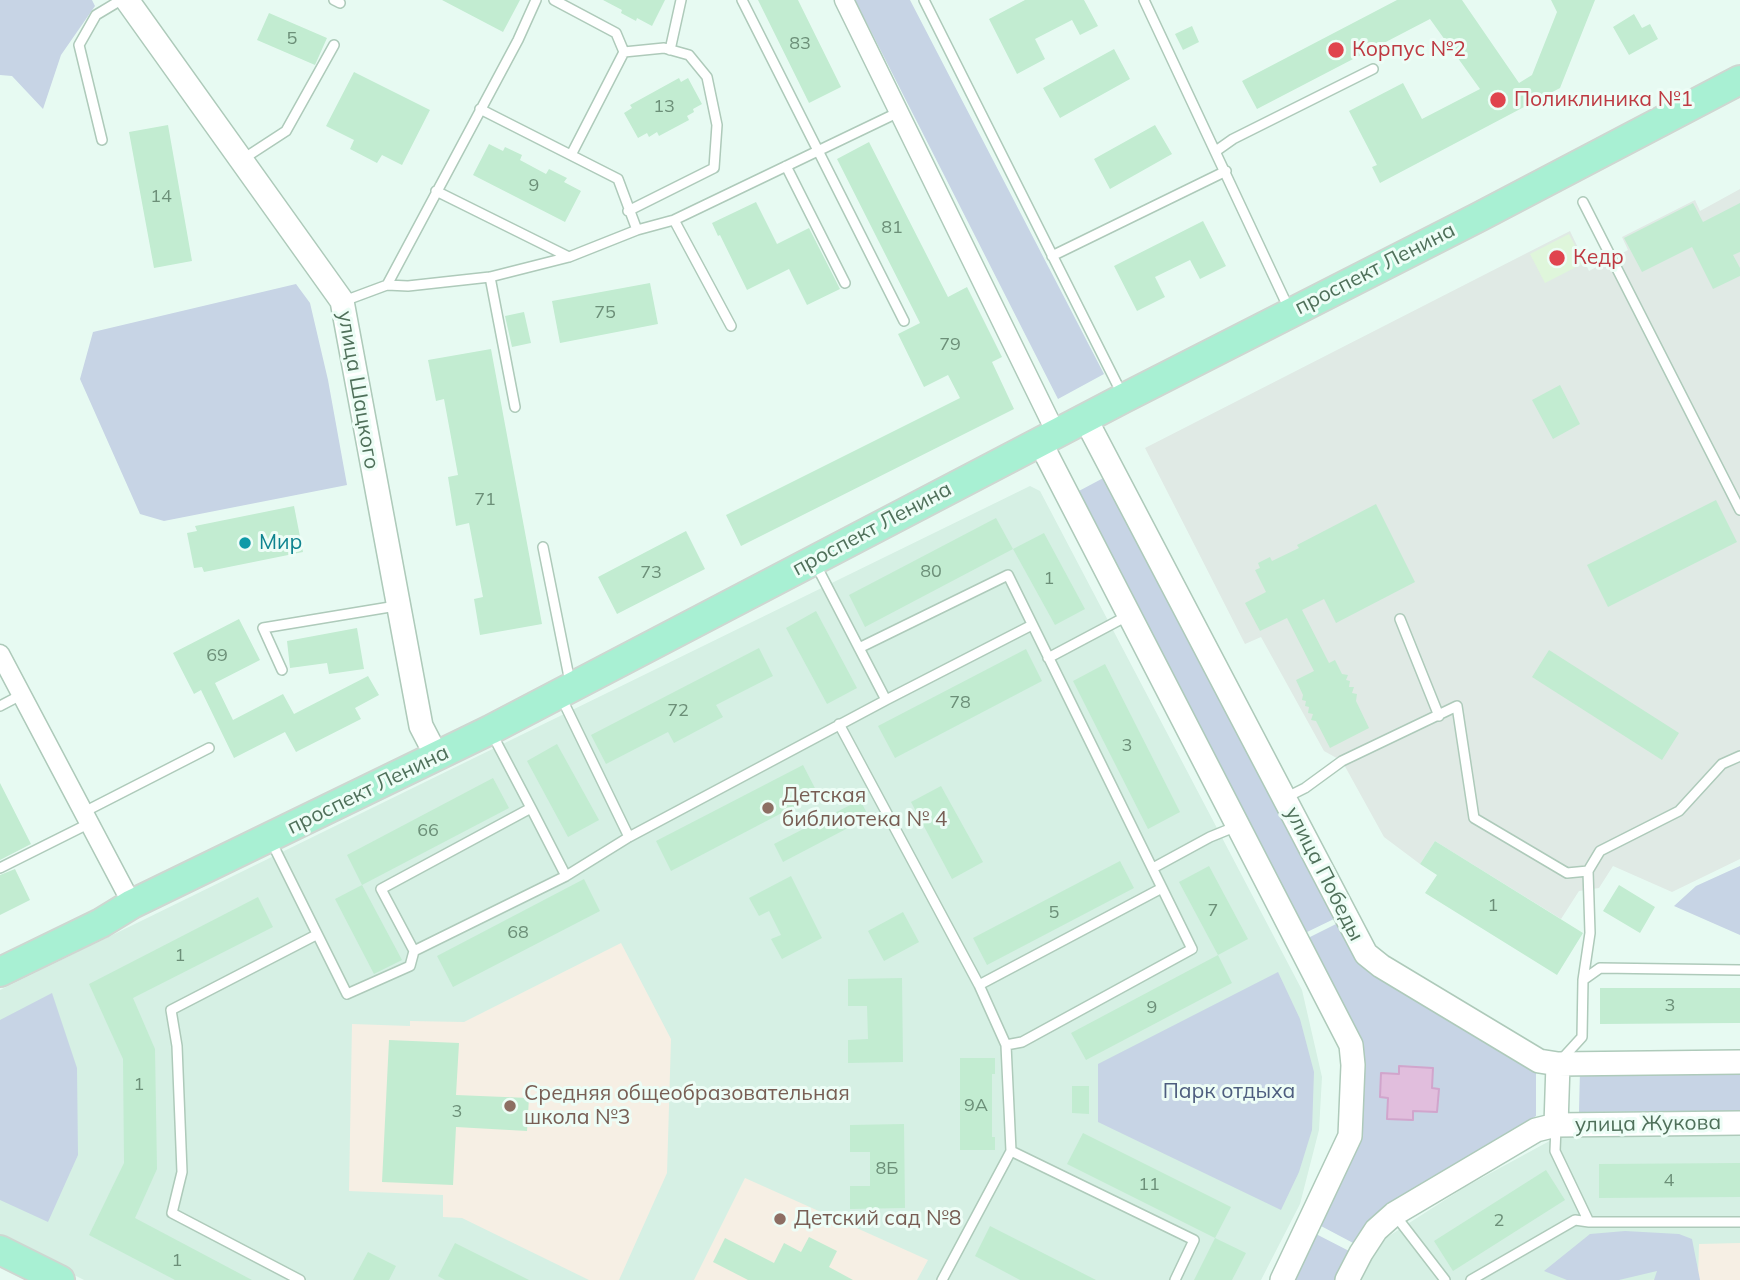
<!DOCTYPE html>
<meta charset="utf-8">
<style>
body{margin:0}
canvas{display:block;background:#e7faf2}
</style>
<canvas width="1740" height="1280"></canvas>
<script>
const context = document.querySelector('canvas').getContext('2d');
context.lineJoin = 'round';
function fill(path, color) {
  context.fillStyle = color;
  context.fill(path, 'evenodd');
}
function poly(rows) {
  const path = new Path2D();
  for (const r of rows) {
    path.moveTo(r[0], r[1]);
    for (let i = 2; i < r.length; i += 2) path.lineTo(r[i], r[i + 1]);
  }
  return path;
}
function strokePath(path, color, width, dash) {
  context.strokeStyle = color;
  context.lineWidth = width;
  context.lineCap = dash ? 'butt' : 'round';
  context.setLineDash(dash || []);
  context.stroke(path);
}
function drawText(font, color, halo, rows, align = 'center') {
  context.font = font + ' Mulish,sans-serif';
  context.lineWidth = 6;
  context.setLineDash([]);
  context.textBaseline = 'middle';
  context.strokeStyle = halo;
  context.fillStyle = color;
  for (const [text, x, y, turn = 0] of rows) {
    context.save();
    context.translate(x, y);
    context.rotate((+turn || 0) * Math.PI / 180);
    context.textAlign = isNaN(turn) ? turn : align;
    if (halo) context.strokeText(text, 0, 0);
    context.fillText(text, 0, 0);
    context.restore();
  }
}
const residential = poly([
 [1030,486,1040,491,1302,990,1322,1077,1319,1130,1300,1204,1261,1280,84,1280,0,1238,0,990],
 [1740,1135,1740,1280,1357,1280,1375,1245,1465,1187,1555,1138]
]);
const industrial = poly([
 [1740,189,1740,859,1672,892,1613,866,1599,888,1579,891,1561,919,1435,841,1420,864,1384,837,1342,761,1324,751,1261,637,1245,644,1145,448,1570,231,1589,271,1628,250,1622,237,1695,200,1700,211]
]);
const education = poly([
 [621,943,671,1039,667,1173,619,1280,589,1280,462,1218,443,1217,443,1195,349,1191,352,1024,410,1026,410,1021,464,1022],
 [745,1178,928,1260,917,1280,694,1280],
 [1740,1243,1740,1280,1645,1280,1698,1279,1699,1244]
]);
const medical = poly([
 [1569,234,1584,263,1545,283,1530,254]
]);
const green = poly([
 [0,0,92,0,95,6,61,55,43,109,12,76,0,75],
 [855,0,910,0,1104,374,1058,399],
 [296,284,310,303,328,380,347,485,164,521,140,514,80,379,93,332],
 [1109,475,1336,918,1305,933,1077,492],
 [1740,866,1740,935,1674,906,1696,886],
 [1338,923,1536,1071,1536,1116,1372,1220,1355,1244,1321,1226,1362,1134,1360,1049,1304,940],
 [1278,972,1300,1019,1314,1072,1312,1130,1299,1172,1281,1210,1098,1122,1098,1064],
 [52,993,77,1068,78,1155,48,1222,0,1200,0,1020],
 [1740,1068,1740,1111,1579,1112,1580,1069],
 [1625,1231,1679,1234,1692,1239,1700,1280,1654,1280,1657,1271,1619,1280,1567,1280,1544,1271,1590,1234],
 [1316,1234,1351,1252,1337,1280,1293,1280]
]);
const water = poly([
 [1399,1066,1433,1068,1432,1088,1439,1089,1437,1112,1413,1111,1413,1120,1387,1119,1388,1098,1380,1097,1381,1073,1399,1074,1399,1066]
]);
const building = poly([
 [442,0,520,0,503,32],
 [603,0,665,0,652,26,637,18,636,21,621,13,622,10],
 [758,0,798,0,841,87,809,103],
 [1025,0,1084,0,1098,26,1080,35,1072,20,1035,39,1045,59,1017,74,989,19],
 [1397,0,1462,0,1519,83,1532,75,1557,12,1551,0,1595,0,1560,88,1380,183,1372,167,1377,165,1349,111,1403,83,1422,119,1480,89,1430,19,1257,109,1242,81],
 [269,13,327,38,315,65,257,40],
 [1634,14,1642,28,1650,24,1658,39,1629,55,1613,27],
 [1192,26,1199,42,1183,50,1175,34],
 [1114,49,1130,79,1060,118,1043,88],
 [354,72,430,110,402,165,382,155,377,163,350,149,354,140,326,126],
 [679,78,681,82,688,78,702,104,693,109,694,112,687,116,689,120,659,136,657,132,649,137,647,133,638,138,624,113,632,108,630,105],
 [168,125,192,261,154,268,129,132],
 [1155,125,1172,154,1110,189,1094,159],
 [869,142,948,297,967,287,1002,357,992,362,1014,409,741,546,726,515,960,398,948,375,924,387,898,334,920,323,837,159],
 [489,144,503,151,505,147,522,155,520,160,546,174,549,169,567,178,564,182,581,191,565,222,473,175],
 [756,202,777,244,809,228,840,289,807,305,789,269,747,290,720,235,718,236,712,223],
 [1693,203,1703,222,1740,203,1740,252,1733,255,1740,268,1740,276,1713,289,1692,247,1642,272,1624,238],
 [1203,221,1226,266,1200,279,1190,260,1155,277,1165,297,1137,311,1114,266],
 [650,283,658,324,560,343,552,301],
 [524,312,531,343,512,347,505,316],
 [491,349,542,624,480,635,474,599,483,597,469,523,456,526,448,477,458,475,444,399,436,401,428,360],
 [1560,385,1580,424,1553,439,1532,400],
 [1716,500,1737,542,1608,607,1587,565],
 [1376,504,1415,582,1336,623,1324,599,1302,610,1329,663,1335,660,1342,674,1348,675,1346,680,1350,681,1349,687,1354,687,1352,693,1357,694,1356,701,1369,728,1330,748,1316,721,1311,720,1313,714,1308,713,1309,707,1305,706,1306,701,1302,700,1303,695,1296,680,1314,671,1287,618,1260,631,1245,603,1266,592,1255,570,1260,568,1258,563,1270,557,1272,561,1299,548,1297,545],
 [294,506,303,552,204,572,202,567,194,568,187,533,197,531,195,526],
 [996,518,1013,549,865,627,849,595],
 [686,531,705,569,617,614,598,577],
 [1044,533,1085,609,1055,625,1013,549],
 [816,611,857,688,827,704,786,628],
 [239,619,260,660,215,683,233,720,283,694,294,714,368,676,379,695,355,708,361,719,296,752,285,732,234,758,201,690,194,694,173,653],
 [357,628,364,669,329,674,327,663,290,668,287,641],
 [759,648,773,676,716,705,723,717,674,743,668,732,606,764,591,735],
 [1026,649,1042,681,895,758,878,726],
 [1549,650,1679,733,1662,760,1532,677],
 [1105,664,1180,812,1148,829,1073,681],
 [557,744,599,820,568,837,527,761],
 [803,765,818,794,671,871,656,841],
 [493,778,509,808,362,885,347,855],
 [0,783,31,844,0,860],
 [941,786,983,862,952,879,911,802],
 [860,800,869,817,783,862,774,844],
 [1435,841,1583,933,1557,975,1425,893,1437,875,1420,864],
 [1120,861,1134,888,987,965,973,938],
 [1209,866,1248,939,1218,955,1179,882],
 [15,869,30,900,0,915,0,875],
 [791,876,822,938,782,959,771,939,781,935,769,911,759,916,749,898],
 [584,879,600,911,453,987,437,956],
 [362,885,402,960,374,974,335,899],
 [1619,885,1655,907,1640,933,1603,911],
 [258,897,273,927,133,998,155,1049,157,1169,135,1218,252,1280,175,1280,89,1235,124,1163,123,1059,89,984],
 [903,912,919,942,884,961,868,931],
 [1218,955,1232,983,1086,1060,1071,1033],
 [902,978,903,1062,848,1063,848,1040,868,1039,867,1006,848,1006,848,979],
 [1600,988,1740,988,1740,1023,1600,1024],
 [389,1040,459,1043,456,1095,529,1098,527,1131,456,1127,453,1185,382,1182],
 [960,1058,995,1058,995,1074,992,1074,992,1137,995,1137,995,1150,960,1150],
 [1072,1086,1089,1086,1089,1114,1072,1113],
 [904,1124,905,1208,850,1209,850,1186,870,1186,870,1152,850,1152,850,1125],
 [1083,1133,1231,1207,1215,1238,1067,1164],
 [1740,1163,1740,1197,1599,1198,1599,1164],
 [1546,1170,1565,1200,1453,1271,1434,1241],
 [990,1226,1096,1280,1020,1280,975,1256],
 [809,1237,837,1251,829,1267,853,1280,748,1280,713,1262,725,1238,774,1263,784,1243,801,1252],
 [1215,1238,1246,1253,1232,1280,1194,1280],
 [455,1243,529,1280,445,1280,438,1276],
 [368,1252,396,1266,389,1280,353,1280]
]);
const service = poly([
 [334,0,340,3],
 [554,0,616,33,624,52,571,155],
 [742,0,904,321],
 [924,0,1123,396],
 [1144,0,1289,309],
 [670,50,681,0],
 [624,52,664,48,689,55,707,77,717,125,714,168,628,211],
 [480,109,618,179,637,230],
 [102,140,79,45,96,15,121,0],
 [1216,151,1233,139,1373,69],
 [243,159,286,131,334,45],
 [786,166,845,283],
 [436,191,569,257],
 [1583,202,1740,510],
 [674,220,731,326],
 [1052,256,1226,171],
 [490,277,515,407],
 [387,285,408,286,490,277,569,257,637,230,674,220,899,112],
 [344,301,387,285,518,40,536,0],
 [543,547,570,682],
 [1400,619,1439,716],
 [859,648,1008,575,1192,949,1022,1042,1006,1045],
 [1048,658,1129,615],
 [282,670,263,628,396,606],
 [561,697,629,837],
 [886,700,1032,625],
 [0,706,21,695],
 [839,724,979,985,1006,1045,1011,1151,942,1280],
 [1287,797,1305,788,1342,761,1457,706,1474,818,1567,873,1588,871,1600,851,1679,811,1722,764,1740,756],
 [531,808,566,876],
 [84,812,209,748],
 [270,839,347,994,410,966,414,951,381,889,531,808,491,732],
 [0,868,90,823],
 [1153,868,1210,837,1237,826],
 [414,951,566,876,629,837,886,700,816,565],
 [1583,980,1590,933,1588,871],
 [979,985,1162,888],
 [1561,1060,1582,1037,1583,980,1600,968,1740,970],
 [1011,1151,1194,1240,1175,1280],
 [1395,1215,1445,1280],
 [1589,1222,1740,1222],
 [300,1280,172,1213,182,1172,177,1046,171,1010,316,935],
 [1471,1280,1575,1220,1589,1222,1555,1151,1556,1127]
]);
const minor = poly([
 [844,0,1056,433],
 [0,654,132,904]
]);
const tertiary = poly([
 [127,0,342,301,421,726,437,757],
 [1085,418,1366,954,1381,966,1539,1061,1558,1064,1740,1062],
 [1040,442,1351,1045,1353,1065,1350,1136,1282,1280],
 [1556,1125,1558,1064],
 [1347,1280,1361,1253,1376,1230,1394,1214,1536,1130,1556,1125,1740,1123]
]);
const primary = poly([
 [0,972,101,923,132,904,490,730,1124,398,1479,217,1740,80],
 [0,1250,60,1280]
]);
const markers = [
 [1336,50,9,"#e0444e"],
 [1498,100,9,"#e0444e"],
 [1557,258,9,"#e0444e"],
 [245,543,7,"#0f9aa8"],
 [768,808,7,"#8d6e63"],
 [510,1106,7,"#8d6e63"],
 [780,1219,7,"#8d6e63"]
];
const numberNames = [
 ["5",292,39],
 ["83",800,44],
 ["13",664,107],
 ["9",534,186],
 ["14",161,197],
 ["81",892,228],
 ["75",605,313],
 ["79",950,345],
 ["71",485,500],
 ["80",931,572],
 ["73",651,573],
 ["1",1049,579],
 ["69",217,656],
 ["78",960,703],
 ["72",678,711],
 ["3",1127,746],
 ["66",428,831],
 ["1",1493,906],
 ["7",1213,911],
 ["5",1054,913],
 ["68",518,933],
 ["1",180,956],
 ["3",1670,1006],
 ["9",1152,1008],
 ["1",139,1085],
 ["9А",976,1106],
 ["3",457,1112],
 ["8Б",887,1169],
 ["4",1669,1181],
 ["11",1149,1185],
 ["2",1499,1221],
 ["1",177,1261]
];
const healthNames = [
 ["Корпус №2",1352,50],
 ["Поликлиника №1",1514,100],
 ["Кедр",1573,258]
];
const streetNames = [
 ["проспект Ленина",1375,269,-27],
 ["улица Шацкого",358,390,80],
 ["проспект Ленина",872,529,-28],
 ["проспект Ленина",368,790,-26],
 ["улица Победы",1324,874,63],
 ["улица Жукова",1648,1124,-1]
];
const cultureNames = [
 ["Мир",259,543]
];
const educationNames = [
 ["Детская",782,796],
 ["библиотека № 4",782,820],
 ["Средняя общеобразовательная",524,1094],
 ["школа №3",524,1118],
 ["Детский сад №8",794,1219]
];
const parkNames = [
 ["Парк отдыха",1229,1092]
];
fill(residential, '#d6f0e4');
fill(industrial, '#e0eae5');
fill(education, '#f6efe4');
fill(medical, '#dff6db');
fill(green, '#c7d4e5');
fill(water, '#e1bedd');
strokePath(water, '#d1a5cc', 2);
fill(building, '#c2ecd1');
strokePath(service, '#aecaba', 12);
strokePath(minor, '#aecaba', 21);
strokePath(tertiary, '#aecaba', 26);
strokePath(primary, '#ced7d1', 32);
strokePath(service, '#fff', 9);
strokePath(minor, '#fff', 18);
strokePath(tertiary, '#fff', 23);
strokePath(primary, '#a8f0d3', 28);
for (const [x, y, r, color] of markers) {
  const dot = new Path2D();
  dot.arc(x, y, r, 0, 2 * Math.PI);
  context.fillStyle = color;
  context.fill(dot);
  strokePath(dot, '#edfdf6', 2.5);
}
drawText('18px', '#6c8f78', null, numberNames);
drawText('21px', '#be3a42', '#edfdf6', healthNames, 'left');
drawText('21px', '#4f705a', '#edfdf6', streetNames);
drawText('21px', '#0d838f', '#edfdf6', cultureNames, 'left');
drawText('21px', '#785e54', '#edfdf6', educationNames, 'left');
drawText('21px', '#4e5e7f', '#edfdf6', parkNames);
</script>
